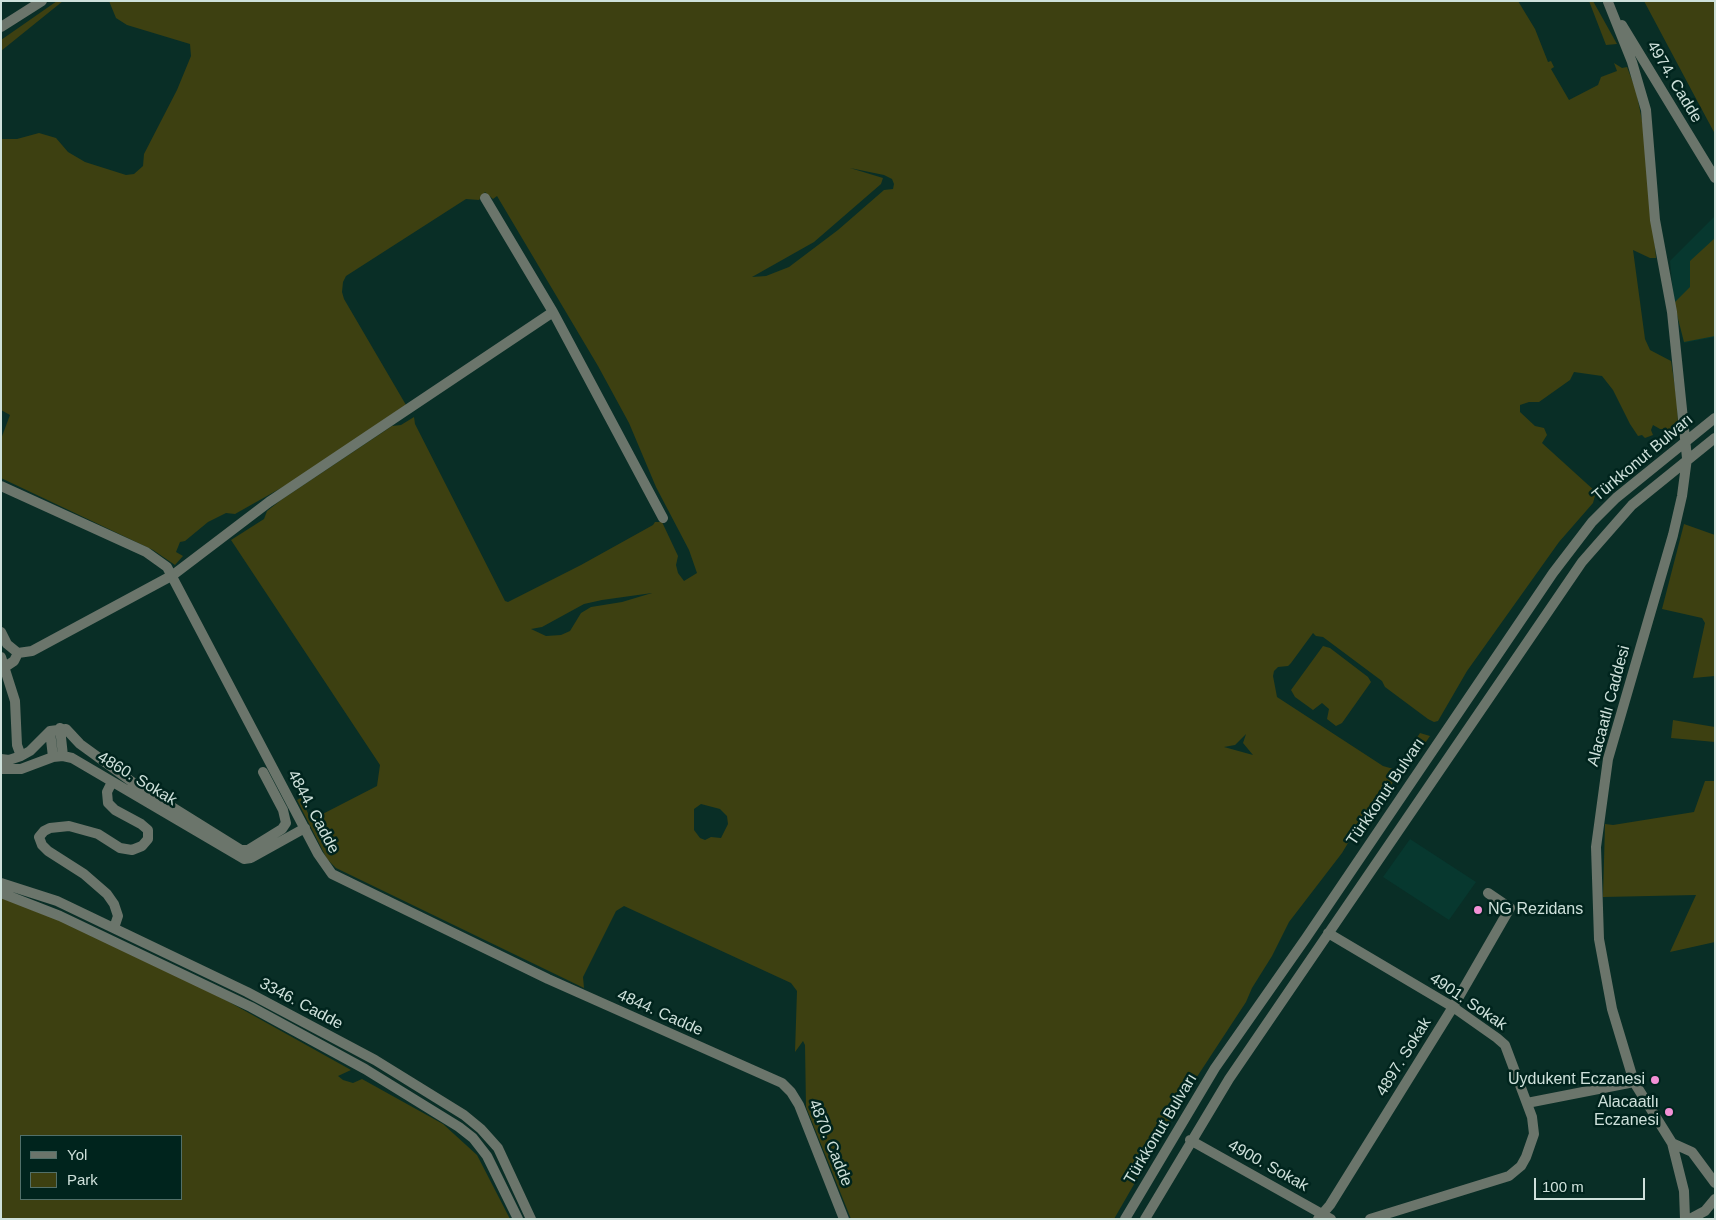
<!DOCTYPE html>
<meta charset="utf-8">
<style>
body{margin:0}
#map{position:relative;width:1716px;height:1220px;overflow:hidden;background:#092e26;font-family:Helvetica,sans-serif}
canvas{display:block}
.frame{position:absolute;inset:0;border:2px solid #cee1db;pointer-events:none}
.legend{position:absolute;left:20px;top:1135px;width:162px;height:65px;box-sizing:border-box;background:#00241d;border:1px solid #527069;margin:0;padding:6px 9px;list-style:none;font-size:15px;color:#cee1db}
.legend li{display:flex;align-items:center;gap:10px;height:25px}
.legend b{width:25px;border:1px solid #527069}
.scale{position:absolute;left:1534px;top:1178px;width:111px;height:22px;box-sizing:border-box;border:2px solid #cee1db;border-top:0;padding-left:6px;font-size:15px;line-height:18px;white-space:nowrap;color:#cee1db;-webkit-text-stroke:4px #00241d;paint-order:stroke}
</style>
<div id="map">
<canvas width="1716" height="1220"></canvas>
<div class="frame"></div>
<ul class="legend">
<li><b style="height:6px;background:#6b756b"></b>Yol</li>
<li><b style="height:14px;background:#3d4011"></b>Park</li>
</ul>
<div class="scale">100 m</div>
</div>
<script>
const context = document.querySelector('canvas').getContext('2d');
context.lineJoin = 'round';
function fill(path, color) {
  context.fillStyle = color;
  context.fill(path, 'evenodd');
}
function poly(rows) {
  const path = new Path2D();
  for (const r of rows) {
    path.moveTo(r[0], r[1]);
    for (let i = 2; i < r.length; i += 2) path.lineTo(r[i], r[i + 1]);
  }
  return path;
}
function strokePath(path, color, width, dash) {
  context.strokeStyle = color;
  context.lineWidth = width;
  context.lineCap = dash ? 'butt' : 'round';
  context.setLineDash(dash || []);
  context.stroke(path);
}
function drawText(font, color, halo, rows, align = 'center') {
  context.font = font + ' Helvetica,sans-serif';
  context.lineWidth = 5;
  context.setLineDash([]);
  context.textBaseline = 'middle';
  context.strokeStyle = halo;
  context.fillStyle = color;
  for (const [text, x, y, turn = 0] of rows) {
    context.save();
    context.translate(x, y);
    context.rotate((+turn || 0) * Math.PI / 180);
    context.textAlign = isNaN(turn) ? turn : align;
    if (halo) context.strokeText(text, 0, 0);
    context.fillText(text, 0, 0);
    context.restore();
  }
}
const built = poly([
 [1715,216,1715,337,1684,343,1674,303,1670,261],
 [1410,839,1476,882,1449,920,1383,877]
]);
const green = poly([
 [57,1,63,1,1,51,1,40],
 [109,1,1518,1,1535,29,1548,62,1551,61,1554,67,1551,69,1569,100,1598,85,1601,77,1617,71,1614,63,1622,68,1627,67,1636,90,1645,136,1656,258,1650,258,1633,250,1645,339,1650,350,1671,361,1677,400,1678,423,1674,432,1667,429,1660,429,1653,425,1651,430,1653,435,1645,438,1642,435,1638,436,1630,424,1613,390,1602,376,1574,372,1570,380,1539,402,1529,402,1520,405,1520,412,1535,426,1544,428,1547,435,1542,443,1596,492,1593,503,1559,542,1467,671,1438,721,1434,722,1428,719,1385,687,1382,681,1323,637,1316,636,1313,633,1291,663,1288,666,1278,667,1274,671,1273,676,1277,697,1383,766,1397,770,1402,766,1403,772,1398,781,1393,782,1381,802,1363,818,1342,853,1289,922,1272,956,1252,988,1246,1002,1189,1089,1114,1219,851,1219,806,1107,805,1045,803,1041,795,1052,797,991,791,983,624,906,616,911,583,977,584,988,336,868,327,859,297,800,301,798,311,820,377,786,380,765,231,540,264,519,267,511,281,500,392,426,401,425,414,417,415,424,505,601,508,602,581,565,653,525,655,522,662,522,678,556,676,565,678,573,684,581,697,573,689,550,656,487,629,423,598,366,497,196,493,199,485,192,479,200,466,199,346,276,343,282,342,292,344,299,406,405,297,479,235,514,226,513,208,522,185,541,180,542,176,552,183,556,175,565,153,550,1,478,1,439,10,415,1,410,1,139,17,139,39,133,56,138,68,152,85,162,126,175,134,174,143,166,144,154,177,90,191,56,190,44,127,25,116,18],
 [850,168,884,175,892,179,894,184,893,189,884,190,838,230,789,267,766,276,752,277,814,242,881,184,883,178],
 [652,593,622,602,591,607,581,613,570,631,561,635,546,636,531,629,542,627,584,604,602,600],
 [1246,734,1243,743,1253,755,1224,747,1235,745],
 [701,804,720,809,727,816,728,824,721,838,711,837,705,840,700,838,694,830,694,809],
 [1589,1,1593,1,1617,44,1606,45],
 [1644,1,1715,1,1715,134,1693,93],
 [1715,238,1715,336,1684,342,1674,303,1690,287,1690,261],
 [1684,524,1715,535,1715,676,1693,678,1705,623,1702,618,1662,609],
 [1323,646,1330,648,1368,677,1371,682,1342,723,1336,726,1327,719,1329,709,1322,703,1313,710,1295,697,1291,690],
 [1673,720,1715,727,1715,742,1671,738],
 [1420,733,1430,736,1415,758,1410,748],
 [1705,781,1715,781,1715,942,1670,952,1696,895,1603,897,1605,824,1613,825,1694,812],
 [1,893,170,969,351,1070,338,1076,343,1080,353,1083,362,1079,443,1124,477,1155,510,1219,1,1219],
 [21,1136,181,1136,181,1199,21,1199]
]);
const minor = poly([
 [1608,2,1632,62,1646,110,1655,220,1672,312,1687,458,1682,496,1673,535,1608,759,1596,847,1599,939,1612,1009,1634,1082,1672,1143,1684,1191,1685,1219],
 [1622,25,1715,178],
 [1,27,42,1],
 [485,198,553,312,663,518],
 [1,486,146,552,167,567,318,854,332,874,548,979,782,1083,791,1092,799,1105,844,1219],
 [1,632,7,644,18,653],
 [1,657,15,701,17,745,21,756],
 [5,667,14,661,18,653,32,651,173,575,269,502,553,312],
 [60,728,63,756],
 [50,731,53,757],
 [1,759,9,760,21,756,30,751,50,731,66,729,80,744,135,784,241,850,248,850,282,829,286,823,283,810,263,772],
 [1,769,21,769,53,757,63,756,72,758,244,859,251,858,305,828],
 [112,782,107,792,108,803,115,810,141,824,148,830,148,839,142,846,132,850,120,848,98,834,69,826,50,828,44,831,39,837,42,845,48,851,84,874,107,894,114,904,118,916,114,928],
 [1,883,57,901,247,992,375,1060,464,1115,481,1129,498,1148,531,1219],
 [1,893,60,916,251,1007,365,1069,459,1127,473,1138,487,1156,518,1219],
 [1328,933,1453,1007,1497,1038,1505,1045,1532,1117,1534,1134,1526,1157,1521,1166,1509,1176,1370,1219],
 [1527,1103,1634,1082],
 [1190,1140,1331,1219],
 [1672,1143,1692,1152,1715,1183],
 [1125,1219,1215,1068,1306,938,1553,573,1592,522,1616,498,1715,418],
 [1145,1219,1229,1079,1582,562,1632,505,1715,438],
 [1318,1219,1330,1205,1453,1007,1510,908,1488,893],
 [1690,1219,1705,1211,1715,1199]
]);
const markers = [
 [1478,910,5,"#f391d6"],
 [1655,1080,5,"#f391d6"],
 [1669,1112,5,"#f391d6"]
];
const streetNames = [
 ["4974. Cadde",1674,82,59],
 ["Türkkonut Bulvarı",1643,458,-40],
 ["Alacaatlı Caddesi",1609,706,-75],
 ["4860. Sokak",137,779,31],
 ["Türkkonut Bulvarı",1386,792,-56],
 ["4844. Cadde",313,812,62],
 ["4901. Sokak",1468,1002,34],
 ["3346. Cadde",301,1004,28],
 ["4844. Cadde",660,1013,24],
 ["4897. Sokak",1404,1057,-58],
 ["Türkkonut Bulvarı",1161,1129,-59],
 ["4870. Cadde",830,1143,68],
 ["4900. Sokak",1268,1166,29]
];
const poiNames = [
 ["NG Rezidans",1488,910,"left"],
 ["Uydukent Eczanesi",1645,1080],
 ["Alacaatlı",1659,1103],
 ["Eczanesi",1659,1121]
];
fill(built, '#07382f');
fill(green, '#3d4011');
strokePath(minor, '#6b756b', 10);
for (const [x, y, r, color] of markers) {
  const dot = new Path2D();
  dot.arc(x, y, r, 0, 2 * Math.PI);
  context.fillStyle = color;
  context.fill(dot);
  strokePath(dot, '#00241d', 2);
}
drawText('16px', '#cee1db', '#00241d', streetNames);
drawText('16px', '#cee1db', '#00241d', poiNames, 'right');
</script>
